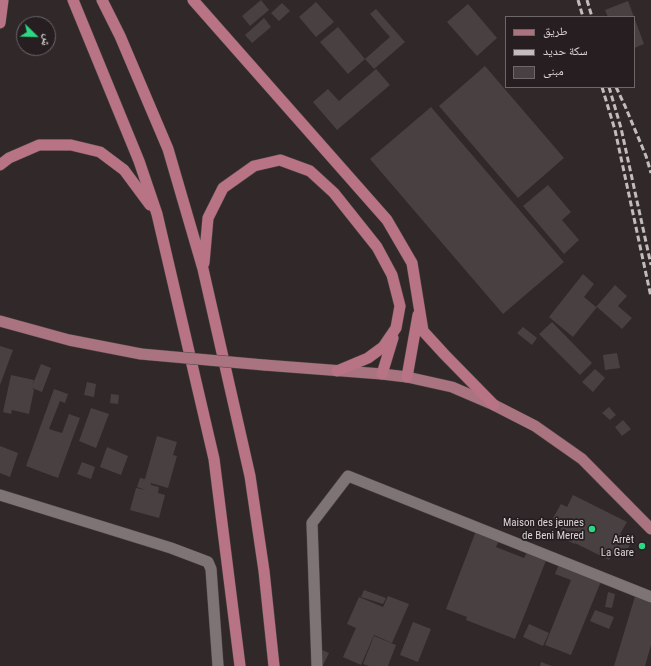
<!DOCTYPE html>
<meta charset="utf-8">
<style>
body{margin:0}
#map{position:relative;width:651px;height:666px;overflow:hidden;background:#302829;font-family:"Roboto Condensed","Noto Naskh Arabic",sans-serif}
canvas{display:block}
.legend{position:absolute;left:505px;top:16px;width:130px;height:72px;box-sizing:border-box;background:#261e20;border:1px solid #6e6769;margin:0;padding:5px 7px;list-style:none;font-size:12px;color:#dad5d6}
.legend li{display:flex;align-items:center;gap:8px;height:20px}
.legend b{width:20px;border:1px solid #6e6769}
.north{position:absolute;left:16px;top:16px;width:40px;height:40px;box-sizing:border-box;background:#261e20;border:1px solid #6e6769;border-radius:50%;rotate:113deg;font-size:11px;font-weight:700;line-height:16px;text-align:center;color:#dad5d6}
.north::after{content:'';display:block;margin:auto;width:14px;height:18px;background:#2dd884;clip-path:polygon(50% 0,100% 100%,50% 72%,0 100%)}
</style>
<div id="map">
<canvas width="651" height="666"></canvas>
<ul class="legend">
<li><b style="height:5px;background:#aa7380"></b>طريق</li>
<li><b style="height:5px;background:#c2bcbd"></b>سكة حديد</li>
<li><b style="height:11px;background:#494042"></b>مبنى</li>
</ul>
<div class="north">ش</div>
</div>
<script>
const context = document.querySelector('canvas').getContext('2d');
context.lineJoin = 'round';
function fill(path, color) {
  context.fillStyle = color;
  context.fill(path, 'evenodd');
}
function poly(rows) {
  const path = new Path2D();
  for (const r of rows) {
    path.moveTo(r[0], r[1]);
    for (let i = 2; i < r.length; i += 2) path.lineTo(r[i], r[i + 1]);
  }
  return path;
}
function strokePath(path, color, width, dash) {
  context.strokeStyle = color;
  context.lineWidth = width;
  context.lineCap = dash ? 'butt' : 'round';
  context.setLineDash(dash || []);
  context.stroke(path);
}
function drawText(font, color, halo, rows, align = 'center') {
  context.font = font + ' "Roboto Condensed",sans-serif';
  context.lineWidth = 3.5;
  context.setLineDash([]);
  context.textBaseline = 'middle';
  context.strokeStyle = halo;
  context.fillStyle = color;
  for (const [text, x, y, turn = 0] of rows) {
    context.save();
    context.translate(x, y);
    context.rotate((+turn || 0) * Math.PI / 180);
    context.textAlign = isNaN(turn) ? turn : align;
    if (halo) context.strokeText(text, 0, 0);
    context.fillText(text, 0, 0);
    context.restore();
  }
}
const building = poly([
 [261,0,269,10,250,26,242,16],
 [628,1,634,17,608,17,605,10],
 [316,2,334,22,316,37,299,17],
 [282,3,290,11,279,21,271,13],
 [468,4,497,38,477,56,447,22],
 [376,9,405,42,374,69,365,59,348,74,320,42,338,27,365,59,390,37,370,14],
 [634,17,644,44,634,48],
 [264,18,271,27,252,43,245,35],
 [485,66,564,158,518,198,439,106],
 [376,69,390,85,337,130,313,102,328,89,339,101],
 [431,107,564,262,503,314,370,159],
 [548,185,571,212,562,220,579,240,564,254,523,206],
 [583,274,594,284,584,297,596,307,615,285,627,296,618,306,632,318,622,329,597,307,573,337,549,317],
 [552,322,592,363,580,375,539,334],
 [523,327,537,338,532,345,517,333],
 [0,346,13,350,0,385],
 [617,353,620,368,605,370,603,355],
 [41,364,51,368,42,392,32,388,34,390,29,414,12,410,11,414,3,412,11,375,34,380,32,386],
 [595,369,605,378,593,392,582,382],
 [87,382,96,384,94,397,84,395],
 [54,389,68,394,65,403,60,401,49,429,62,433,69,414,80,418,58,478,26,466],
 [111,394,119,395,118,404,110,403],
 [609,407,616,415,610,420,602,413],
 [91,408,109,414,96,448,79,441],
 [623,420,631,429,622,436,615,427],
 [157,436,177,442,173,455,177,456,168,488,151,483,151,485,159,487,158,493,165,495,159,518,130,510,136,488,146,490,137,487,140,478,145,479],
 [0,446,18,453,10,477,0,473],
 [107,447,128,456,121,475,100,467],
 [82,462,95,467,91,479,77,474],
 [573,495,627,522,620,534,632,540,625,555,615,550,609,560,575,543,575,544,557,536,564,523,553,518,561,504,567,507],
 [476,531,499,540,496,547,524,558,528,550,547,558,515,639,466,620,467,617,446,609],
 [559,564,602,579,571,655,545,645,571,580,555,574],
 [364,590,386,598,383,604,361,597],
 [608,592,615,594,612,608,605,607],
 [636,593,651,598,651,645,645,666,614,666],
 [388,596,409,604,392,643,374,635,361,665,343,657,356,628,347,624,359,597,383,607],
 [595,610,614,617,609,629,590,621],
 [413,622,431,629,418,662,400,655],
 [529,624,549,633,543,646,523,637],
 [374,636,396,645,388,666,369,666,363,664],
 [318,648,329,653,323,665,312,660],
 [541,662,552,666,540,666]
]);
const minor = poly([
 [0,495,171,548,208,562,211,569,218,666],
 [317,666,312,523,348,476,651,597]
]);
const primary = poly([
 [0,321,69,340,141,354],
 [264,365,382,374,407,377,452,387,494,405,535,426,582,459,651,529]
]);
const trunk = poly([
 [73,0,139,161,157,214,214,459,240,666],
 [102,0,120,36,168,149,203,269,250,476,264,571,274,666],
 [193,0,387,220,412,263,423,331,445,355,494,405],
 [0,23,3,0],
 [0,165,9,158,39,145,71,145,100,152,124,170,150,205],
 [204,263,208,218,223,188,254,166,280,160,310,171,334,193,377,247,392,275,400,306,396,328,383,347,368,358,337,371],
 [382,374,393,338],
 [407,377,418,315]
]);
const rail = poly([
 [578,0,583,17],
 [587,0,592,17],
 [602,87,615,130,651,297],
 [609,87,621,128,651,265],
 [616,87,625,106,646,156,651,173]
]);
const primaryBridge = poly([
 [141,354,264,365]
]);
const markers = [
 [592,529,4,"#2dd884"],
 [642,546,4,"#2dd884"]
];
const poiNames = [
 ["Maison des jeunes",584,523],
 ["de Beni Mered",584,536],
 ["Arrêt",634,540],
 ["La Gare",634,553]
];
fill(building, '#494042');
strokePath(minor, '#4a4445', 12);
strokePath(primary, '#4a4445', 12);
strokePath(trunk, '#4a4445', 12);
strokePath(minor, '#7e7476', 11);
strokePath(primary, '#aa7380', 11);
strokePath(trunk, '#b87384', 11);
strokePath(rail, '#c2bcbd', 3, [6, 3]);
strokePath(primaryBridge, '#4a4445', 12, []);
strokePath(primaryBridge, '#aa7380', 11);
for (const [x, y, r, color] of markers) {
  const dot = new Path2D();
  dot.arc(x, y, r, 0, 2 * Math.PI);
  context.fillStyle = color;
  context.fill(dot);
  strokePath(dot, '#261e20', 1.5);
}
drawText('11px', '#dad5d6', '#261e20', poiNames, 'right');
</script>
